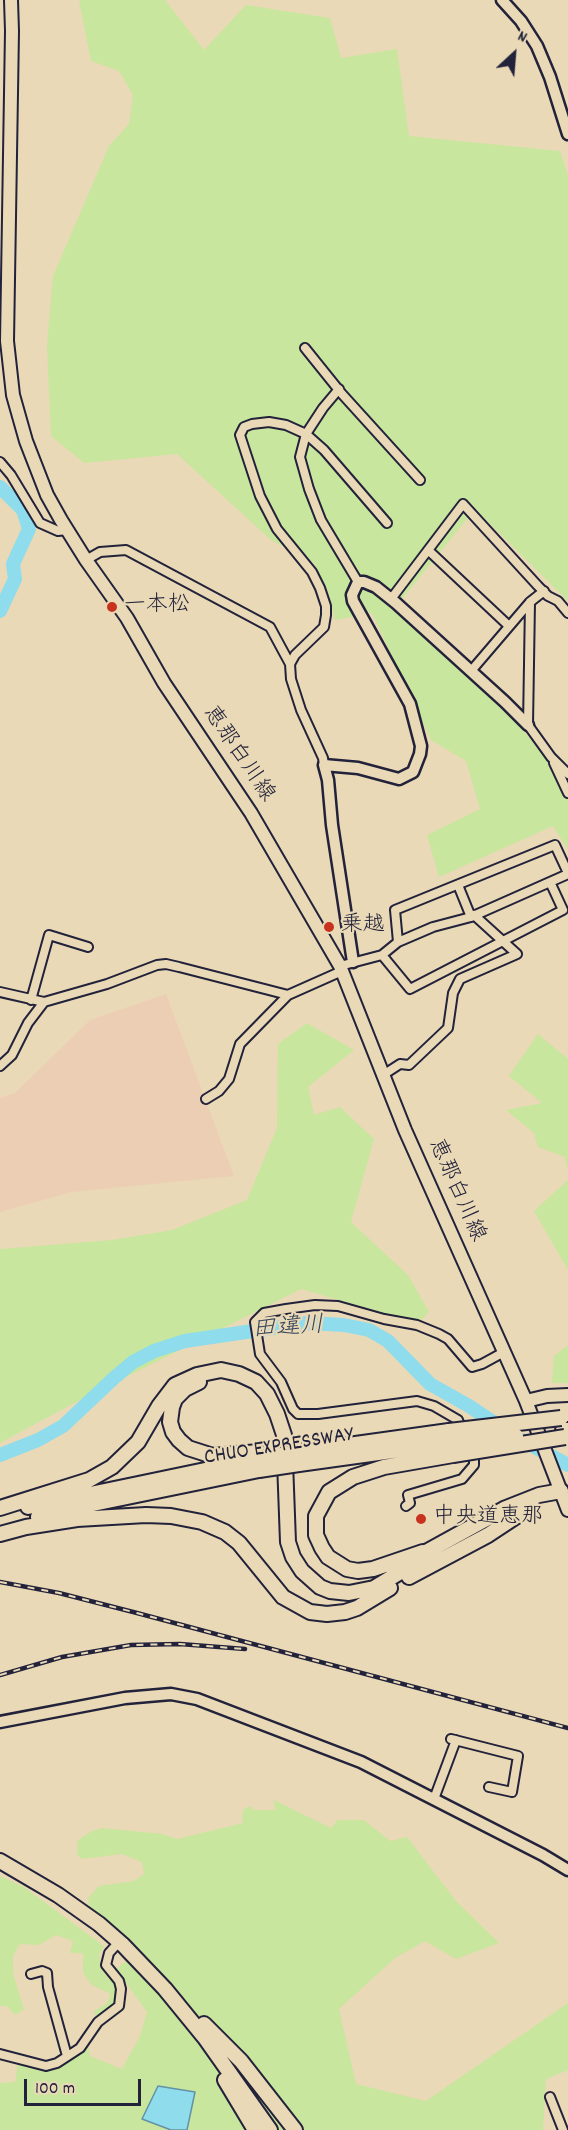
<!DOCTYPE html>
<meta charset="utf-8">
<style>
body{margin:0}
#map{position:relative;width:568px;height:2130px;overflow:hidden;background:#ead9b6;font-family:Dekko,sans-serif}
canvas{display:block}
.north{position:absolute;left:484px;top:24px;width:60px;height:60px;-webkit-text-stroke:4px #ead9b6;paint-order:stroke;rotate:26deg;font-size:16px;font-weight:700;line-height:24px;text-align:center;color:#22223b}
.north::after{content:'';display:block;margin:auto;width:21px;height:27px;background:#22223b;clip-path:polygon(50% 0,100% 100%,50% 72%,0 100%)}
.scale{position:absolute;left:24px;top:2079px;width:117px;height:27px;box-sizing:border-box;border:3px solid #22223b;border-top:0;padding-left:8px;font-size:18px;line-height:21px;white-space:nowrap;color:#22223b;-webkit-text-stroke:4px #ead9b6;paint-order:stroke}
</style>
<div id="map">
<canvas width="568" height="2130"></canvas>
<div class="north">N</div>
<div class="scale">100 m</div>
</div>
<script>
const context = document.querySelector('canvas').getContext('2d');
context.lineJoin = 'round';
function fill(path, color) {
  context.fillStyle = color;
  context.fill(path, 'evenodd');
}
function poly(rows) {
  const path = new Path2D();
  for (const r of rows) {
    path.moveTo(r[0], r[1]);
    for (let i = 2; i < r.length; i += 2) path.lineTo(r[i], r[i + 1]);
  }
  return path;
}
function strokePath(path, color, width, dash) {
  context.strokeStyle = color;
  context.lineWidth = width;
  context.lineCap = dash ? 'butt' : 'round';
  context.setLineDash(dash || []);
  context.stroke(path);
}
function drawText(font, color, halo, rows, align = 'center') {
  context.font = font + ' Dekko,"Klee One",sans-serif';
  context.lineWidth = 4.5;
  context.setLineDash([]);
  context.textBaseline = 'middle';
  context.strokeStyle = halo;
  context.fillStyle = color;
  for (const [text, x, y, turn = 0] of rows) {
    context.save();
    context.translate(x, y);
    context.rotate((+turn || 0) * Math.PI / 180);
    context.textAlign = isNaN(turn) ? turn : align;
    if (halo) context.strokeText(text, 0, 0);
    context.fillText(text, 0, 0);
    context.restore();
  }
}
const built = poly([
 [166,994,234,1176,72,1192,0,1212,0,1098,15,1093,90,1020]
]);
const green = poly([
 [81,0,165,0,204,50,246,5,330,18,341,58,397,49,409,136,560,151,568,176,568,601,475,509,393,610,516,722,568,784,568,850,553,826,439,877,427,835,480,809,466,761,431,740,372,613,335,620,328,592,313,562,271,540,177,454,84,463,51,436,47,346,53,276,109,146,129,124,133,95,119,71,91,61,79,1],
 [307,1023,354,1050,308,1087,314,1115,340,1107,374,1139,351,1222,408,1275,429,1312,418,1323,301,1289,76,1402,0,1443,0,1249,112,1240,172,1230,247,1200,277,1128,278,1044],
 [538,1034,568,1059,568,1172,565,1157,538,1147,534,1133,506,1110,542,1103,509,1076],
 [568,1180,568,1270,534,1211],
 [568,1345,568,1383,552,1383,554,1356],
 [274,1800,331,1828,338,1820,364,1820,390,1841,407,1837,456,1901,499,1943,456,1959,425,1941,395,1958,339,2009,356,2084,426,2101,568,2003,568,2070,546,2079,543,2130,0,2130,0,2083,15,2082,18,2062,45,2070,58,2065,88,2045,90,2056,122,2069,140,2036,147,2012,116,1969,140,1950,89,1908,88,1898,99,1886,134,1881,144,1874,142,1862,122,1854,82,1859,77,1854,78,1840,92,1831,103,1828,162,1834,177,1839,243,1823,242,1814,244,1809,251,1806,253,1810,275,1810],
 [0,1876,24,1887,104,1946,99,1955,103,1972,116,1985,117,1997,115,2004,110,2010,96,2019,94,2011,106,2004,110,1997,109,1993,92,1985,83,1973,83,1953,70,1953,73,1941,56,1935,39,1945,20,1944,13,1956,13,1973,24,2010,15,2015,7,2006,0,2006]
]);
const water = poly([
 [158,2086,195,2092,187,2130,171,2130,142,2119,158,2086]
]);
const river = poly([
 [0,487,23,510,29,529,13,564,15,579,0,611],
 [522,1440,568,1465],
 [0,1455,38,1440,63,1426,114,1378,133,1362,154,1351,185,1341,307,1323,344,1325,369,1330,388,1341,430,1384,469,1406,505,1430]
]);
const street = poly([
 [305,348,342,394,420,480],
 [339,389,323,408,306,434,300,457,309,489,321,520,358,582],
 [0,462,11,475,40,523,58,531,67,530],
 [428,550,509,626],
 [86,560,100,552,126,550,270,627,290,664,291,679,301,710,323,758,324,765],
 [391,599,463,504,538,586,548,596,558,601,568,613],
 [530,602,528,725,551,757,568,774],
 [290,664,295,655,324,627,326,615,326,606,320,588,312,572,277,529,260,496,240,435,244,427,252,424,269,422,286,425,306,434,324,450,387,523],
 [471,671,530,602,544,591],
 [554,763,568,793],
 [458,885,471,917],
 [398,942,395,910,555,845,568,873],
 [382,955,410,989,563,910,550,882],
 [340,966,382,955,398,942,433,927,471,917,568,874],
 [0,992,44,1002],
 [31,1000,49,935,88,947],
 [0,1066,12,1055,28,1023,44,1002,107,984,157,965,166,964,179,967,288,995,342,971],
 [383,1075,400,1064,409,1065,448,1028,453,993,460,979,517,954,474,915],
 [206,1099,219,1091,229,1079,240,1044,288,995],
 [462,1430,458,1420,434,1406,417,1401,318,1414,298,1414,293,1409,281,1382,260,1354,255,1322,264,1313,286,1309,315,1305,338,1306,384,1319,417,1325,439,1334,448,1339,472,1367,482,1364,504,1352],
 [406,1506,410,1503,408,1495,462,1479,474,1465,474,1457,471,1449],
 [451,1739,518,1756,512,1792,489,1787],
 [434,1799,456,1740],
 [31,1974,42,1971,47,1973,48,1987,67,2056],
 [0,2054,46,2066,57,2063,80,2048,98,2022,119,2006,121,1989,119,1981,106,1965,109,1953,119,1942],
 [550,2097,563,2130]
]);
const secondary = poly([
 [502,0,521,21,537,46,550,77,568,134],
 [353,962,332,825,328,780,324,765,358,768,399,779,413,772,420,754,421,746,410,704,353,601,352,595,358,582,364,582,376,587,396,603,505,702,528,725],
 [0,1722,125,1698,171,1694,197,1699,361,1762,543,1855,568,1870]
]);
const primary = poly([
 [11,0,12,31,7,341,13,395,26,441,47,495,61,520,86,560,127,618,164,683,251,813,340,966,405,1130,526,1401,568,1510],
 [526,1401,547,1396,568,1395]
]);
const highway = poly([
 [199,1382,185,1389,175,1399,172,1407,170,1422,173,1432,179,1440,188,1448,213,1456,259,1452],
 [563,1430,568,1430],
 [298,1452,449,1431],
 [299,1464,450,1443],
 [28,1507,253,1460],
 [0,1508,89,1480,112,1467,138,1442,159,1406,175,1385,197,1375,221,1370,239,1374,256,1382,267,1394,277,1414,284,1435,288,1542,293,1557,302,1571,320,1587,330,1591,349,1593,374,1588,417,1562,428,1551,506,1508,539,1495,561,1491],
 [38,1517,93,1504,259,1470],
 [0,1534,26,1527,77,1519,146,1515,171,1516,202,1522,225,1532,239,1543,283,1597,310,1612,327,1614,345,1612,357,1608,390,1588],
 [423,1552,373,1569,358,1571,347,1569,328,1557,322,1548,316,1535,316,1516,329,1492,353,1477,384,1467,453,1455],
 [409,1577,488,1535,532,1506],
 [0,1861,58,1895,99,1924,123,1945,165,1989,205,2038,270,2130],
 [204,2024,241,2061,295,2130],
 [225,2080,255,2130]
]);
const rail = poly([
 [0,1582,59,1593,137,1613,568,1728],
 [0,1675,62,1657,131,1645,180,1644,245,1649]
]);
const highwayBridge = poly([
 [449,1431,561,1418],
 [450,1443,516,1436],
 [453,1455,565,1437],
 [259,1459,298,1452],
 [259,1470,299,1464]
]);
const markers = [
 [112,607,6,"#c8321e"],
 [329,927,6,"#c8321e"],
 [421,1519,6,"#c8321e"]
];
const poiNames = [
 ["一本松",124,607],
 ["乗越",341,927],
 ["中央道恵那",433,1519]
];
const streetNames = [
 ["恵那白川線",237,755,56],
 ["恵那白川線",455,1191,66],
 ["CHUO EXPRESSWAY",279,1448,-9]
];
const waterNames = [
 ["田違川",288,1330,-4]
];
fill(built, '#ecceb4');
fill(green, '#c8e69d');
fill(water, '#8edcec');
strokePath(water, '#6392a5', 1.5);
strokePath(river, '#8edcec', 14);
strokePath(street, '#22223b', 12);
strokePath(secondary, '#22223b', 15);
strokePath(primary, '#22223b', 16);
strokePath(highway, '#22223b', 18);
strokePath(street, '#ead9b6', 8);
strokePath(secondary, '#ead9b6', 10);
strokePath(primary, '#ead9b6', 12);
strokePath(highway, '#ead9b6', 14);
strokePath(rail, '#22223b', 4.5);
strokePath(rail, '#ead9b6', 2, [7]);
strokePath(highwayBridge, '#22223b', 18, []);
strokePath(highwayBridge, '#ead9b6', 14);
for (const [x, y, r, color] of markers) {
  const dot = new Path2D();
  dot.arc(x, y, r, 0, 2 * Math.PI);
  context.fillStyle = color;
  context.fill(dot);
  strokePath(dot, '#ead9b6', 2);
}
drawText('22px', '#22223b', '#ead9b6', poiNames, 'left');
drawText('22px', '#22223b', '#ead9b6', streetNames);
drawText('italic 24px', '#38475e', '#ead9b6', waterNames);
</script>
